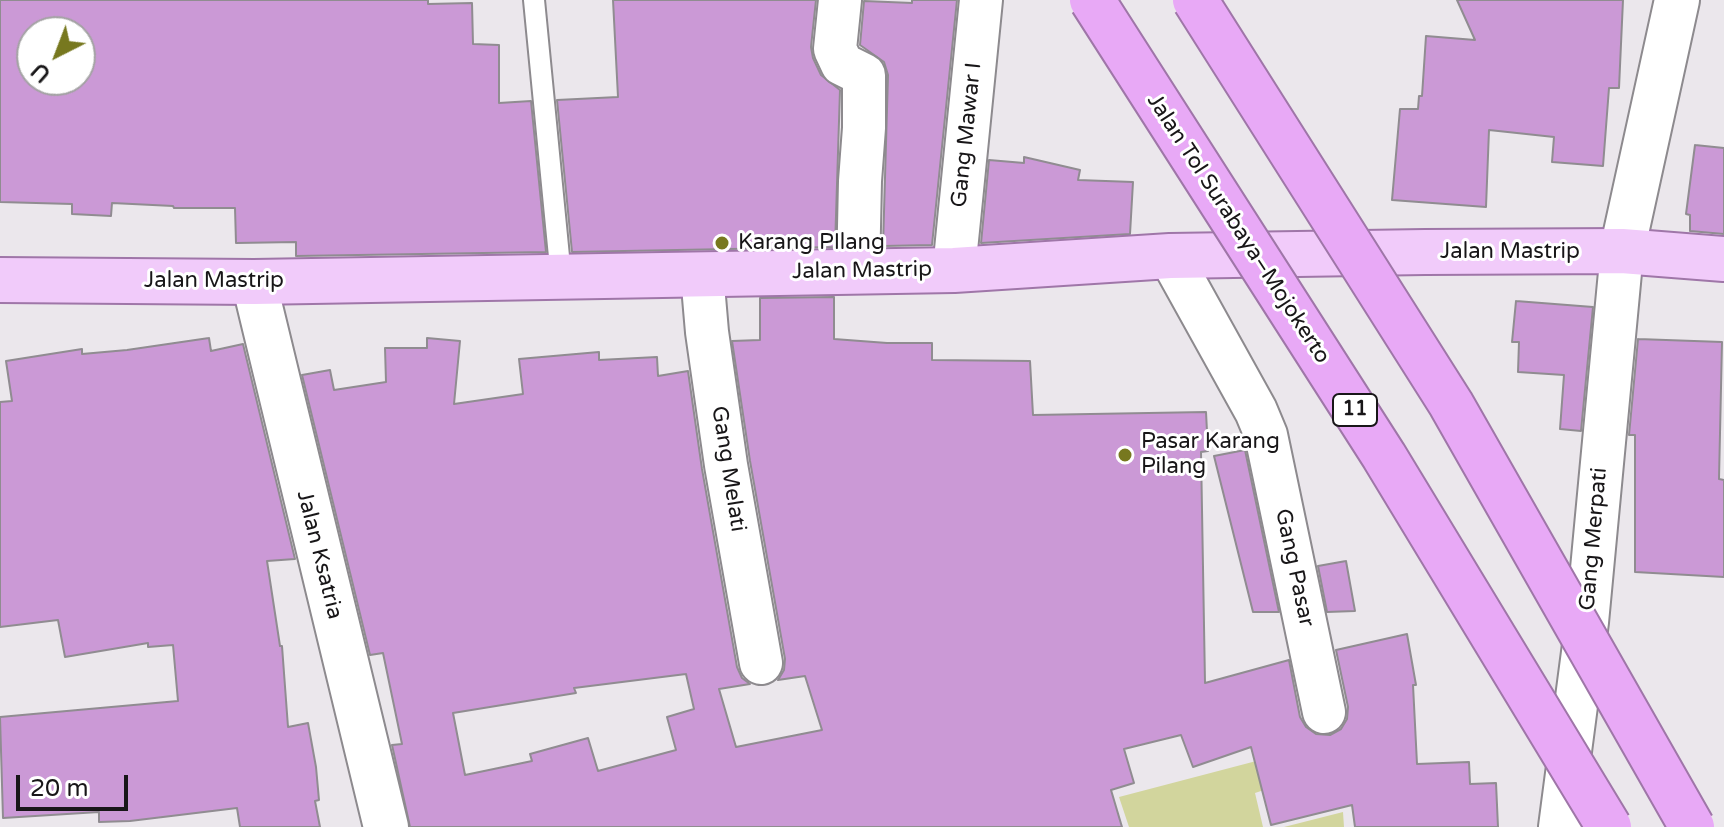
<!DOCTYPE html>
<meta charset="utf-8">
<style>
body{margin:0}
#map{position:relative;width:1724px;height:827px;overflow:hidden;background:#ebe7ec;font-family:"Varela Round",sans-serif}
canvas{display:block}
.north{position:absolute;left:16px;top:16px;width:80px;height:80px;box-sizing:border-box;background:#fff;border:2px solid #a3a2a3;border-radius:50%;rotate:222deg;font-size:22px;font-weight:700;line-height:32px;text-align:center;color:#181618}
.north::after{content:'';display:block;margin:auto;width:28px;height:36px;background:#77781f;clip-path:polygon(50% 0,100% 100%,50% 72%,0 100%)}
.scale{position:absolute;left:16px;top:775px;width:112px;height:36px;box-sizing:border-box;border:4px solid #181618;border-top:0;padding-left:10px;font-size:24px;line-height:28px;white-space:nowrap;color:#181618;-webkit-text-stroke:6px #fff;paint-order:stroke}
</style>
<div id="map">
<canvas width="1724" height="827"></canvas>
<div class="north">U</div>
<div class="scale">20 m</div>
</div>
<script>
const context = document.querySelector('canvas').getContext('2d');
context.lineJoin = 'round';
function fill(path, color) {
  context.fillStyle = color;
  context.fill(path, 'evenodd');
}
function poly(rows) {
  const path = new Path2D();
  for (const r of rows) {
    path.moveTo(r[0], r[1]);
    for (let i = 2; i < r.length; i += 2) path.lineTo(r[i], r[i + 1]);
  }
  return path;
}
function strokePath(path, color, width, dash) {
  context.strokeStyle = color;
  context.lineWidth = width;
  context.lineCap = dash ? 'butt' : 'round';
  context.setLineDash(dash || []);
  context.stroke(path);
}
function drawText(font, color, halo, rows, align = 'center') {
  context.font = font + ' "Varela Round",sans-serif';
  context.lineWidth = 6;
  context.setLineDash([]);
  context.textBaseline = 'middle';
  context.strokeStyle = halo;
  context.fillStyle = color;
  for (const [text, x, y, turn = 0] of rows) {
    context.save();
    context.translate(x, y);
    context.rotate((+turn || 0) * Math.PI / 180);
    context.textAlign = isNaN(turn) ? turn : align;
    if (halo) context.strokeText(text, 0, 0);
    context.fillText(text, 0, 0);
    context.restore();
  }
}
const green = poly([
 [1283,754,1291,781,1255,793,1263,827,1129,827,1119,797],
 [1343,812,1344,827,1284,827]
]);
const building = poly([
 [0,0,428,0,428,4,472,3,473,44,499,45,499,103,531,101,546,252,296,256,296,242,236,243,235,208,174,208,173,206,112,203,111,216,72,214,72,204,0,202,0,0],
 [32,32,80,32,80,80,32,80,32,32],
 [613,0,816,0,811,47,813,58,821,75,840,90,835,247,572,252,557,100,618,97,613,0],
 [912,0,957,0,932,245,883,246,888,75,884,62,860,45,864,1,912,3,912,0],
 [1457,0,1623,0,1619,88,1609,88,1603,166,1552,162,1554,137,1489,130,1486,207,1392,200,1400,109,1418,109,1419,96,1422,96,1426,36,1475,40,1457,0],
 [1695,145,1724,148,1724,234,1690,231,1690,215,1686,214,1695,145],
 [1024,157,1080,170,1078,180,1133,182,1130,234,981,243,989,160,1024,163,1024,157],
 [834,297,834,339,887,343,932,343,932,360,1030,361,1033,415,1206,412,1208,451,1201,452,1205,683,1289,660,1300,717,1306,727,1316,734,1330,735,1341,729,1347,719,1348,707,1336,650,1407,634,1416,685,1413,685,1417,764,1469,762,1470,784,1496,783,1498,827,1355,827,1352,805,1271,825,1251,747,1193,767,1181,735,1124,749,1134,783,1111,790,1122,827,410,827,392,745,402,744,383,653,370,655,302,375,330,370,334,390,386,382,385,348,427,348,427,338,460,341,454,404,523,394,519,359,599,352,599,360,657,357,658,376,688,371,702,469,737,667,742,678,750,684,719,689,736,747,822,730,805,676,778,680,784,670,785,659,750,461,732,341,760,340,760,298,834,297],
 [686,674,694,709,667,717,676,750,598,771,588,738,530,754,532,761,465,775,453,713,576,693,574,688,686,674],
 [1516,301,1593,307,1581,431,1560,429,1564,375,1518,372,1519,342,1512,342,1516,301],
 [209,338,211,351,243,344,295,559,267,561,280,646,282,646,288,727,308,723,316,767,319,800,315,801,320,827,240,827,237,808,130,821,99,822,99,812,3,818,0,717,178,701,173,645,148,647,148,643,65,657,58,620,0,627,0,402,12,401,6,361,82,349,82,354,127,350,209,338],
 [1638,339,1722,342,1719,479,1724,480,1724,577,1635,572,1635,435,1629,435,1638,339],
 [1245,450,1279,612,1253,612,1214,456,1245,450],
 [1346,561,1355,611,1327,612,1318,566,1346,561]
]);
const service = poly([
 [534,0,561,277]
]);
const minor = poly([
 [840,0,835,49,842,64,864,75,864,128,860,181,858,272],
 [1170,256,1256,411,1266,435,1324,712],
 [954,270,981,0],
 [702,274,707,332,726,465,761,663],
 [1560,827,1587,622,1622,251]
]);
const tertiary = poly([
 [254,282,386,827]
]);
const secondary = poly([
 [1622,251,1677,0]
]);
const primary = poly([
 [0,280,254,282,954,270,1170,256,1425,252,1622,251,1724,259]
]);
const motorwayBridge = poly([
 [1092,0,1384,456,1609,827],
 [1195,0,1451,404,1692,827]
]);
const markers = [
 [722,243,8,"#77781f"],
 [1125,455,8,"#77781f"]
];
const shields = [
 [1355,410,44]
];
const shieldNames = [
 ["11",1355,410]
];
const streetNames = [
 ["Gang Mawar I",967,135,-84],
 ["Jalan Tol Surabaya–Mojokerto",1238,229,57],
 ["Jalan Mastrip",1510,252],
 ["Jalan Mastrip",862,271,-1],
 ["Jalan Mastrip",214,281],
 ["Gang Melati",728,469,81],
 ["Gang Merpati",1594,539,-85],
 ["Jalan Ksatria",319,555,76],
 ["Gang Pasar",1294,568,78]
];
const poiNames = [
 ["Karang PIlang",738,243],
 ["Pasar Karang",1141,442],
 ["Pilang",1141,467]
];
fill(green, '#d2d59d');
fill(building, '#cb99d6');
strokePath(building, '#908c91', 2);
strokePath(service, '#8d8a8e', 24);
strokePath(minor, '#8d8a8e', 46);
strokePath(tertiary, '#8d8a8e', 48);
strokePath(secondary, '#8d8a8e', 48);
strokePath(primary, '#9f76a8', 48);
strokePath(service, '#fff', 20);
strokePath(minor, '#fff', 42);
strokePath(tertiary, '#fff', 44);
strokePath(secondary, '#fff', 44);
strokePath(primary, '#f1cbfa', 44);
strokePath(motorwayBridge, '#9f76a8', 48, []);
strokePath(motorwayBridge, '#e8a9f6', 44);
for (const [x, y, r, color] of markers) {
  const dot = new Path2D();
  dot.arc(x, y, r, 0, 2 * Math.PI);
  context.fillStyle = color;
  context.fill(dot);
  strokePath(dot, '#fff', 3);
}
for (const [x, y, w] of shields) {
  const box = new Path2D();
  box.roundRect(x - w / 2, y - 16, w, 32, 6);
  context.fillStyle = '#fff';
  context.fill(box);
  strokePath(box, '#181618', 2);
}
drawText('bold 20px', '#181618', null, shieldNames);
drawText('22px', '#181618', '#fff', streetNames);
drawText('22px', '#181618', '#fff', poiNames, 'left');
</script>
